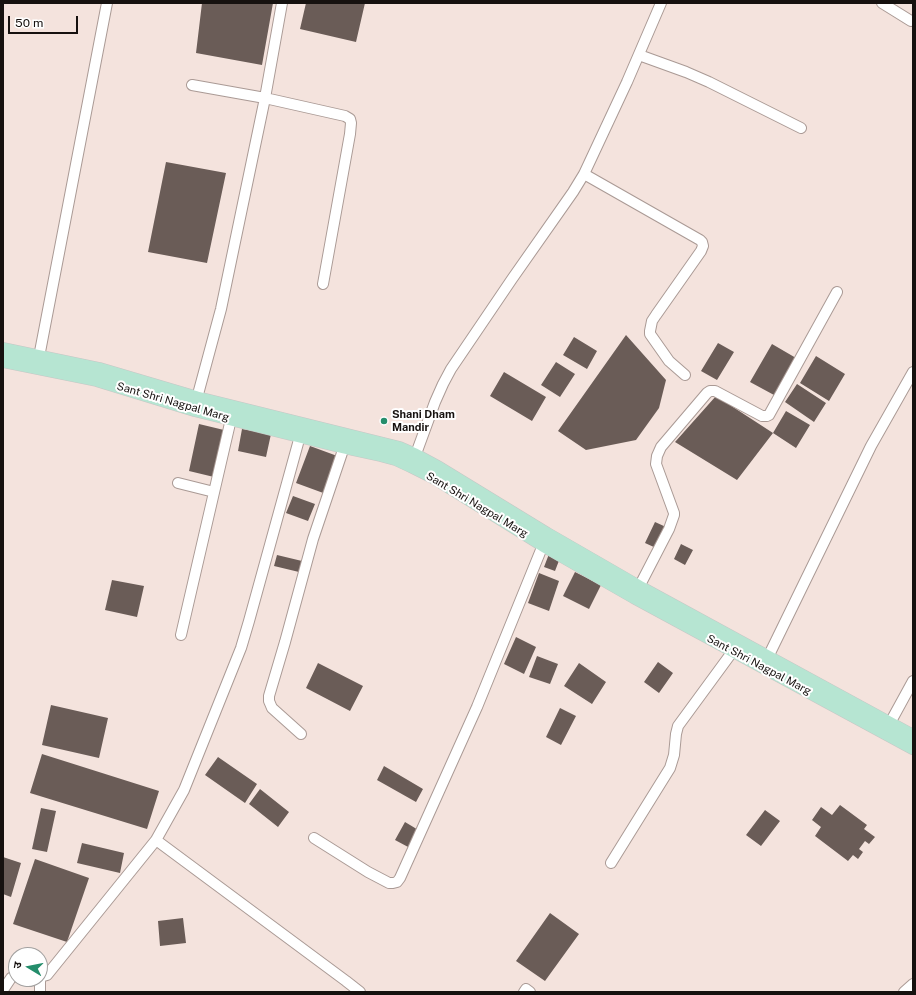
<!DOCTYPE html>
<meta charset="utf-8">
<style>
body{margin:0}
#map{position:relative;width:916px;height:995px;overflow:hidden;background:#f4e3dd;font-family:"Public Sans","Noto Sans Devanagari",sans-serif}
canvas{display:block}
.frame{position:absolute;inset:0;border:4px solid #16110f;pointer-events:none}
.north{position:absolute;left:8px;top:947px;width:40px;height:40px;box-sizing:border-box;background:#fff;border:1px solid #a2a09f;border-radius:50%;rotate:280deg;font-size:11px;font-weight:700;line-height:16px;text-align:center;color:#16110f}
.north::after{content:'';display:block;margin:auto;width:14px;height:18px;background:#248d6b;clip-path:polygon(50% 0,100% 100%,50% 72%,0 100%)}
.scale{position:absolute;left:8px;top:16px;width:70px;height:18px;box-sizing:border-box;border:2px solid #16110f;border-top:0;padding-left:5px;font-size:12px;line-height:14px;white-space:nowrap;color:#16110f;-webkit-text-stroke:3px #fff;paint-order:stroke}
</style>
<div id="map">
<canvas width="916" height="995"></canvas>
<div class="frame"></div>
<div class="north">उ</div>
<div class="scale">50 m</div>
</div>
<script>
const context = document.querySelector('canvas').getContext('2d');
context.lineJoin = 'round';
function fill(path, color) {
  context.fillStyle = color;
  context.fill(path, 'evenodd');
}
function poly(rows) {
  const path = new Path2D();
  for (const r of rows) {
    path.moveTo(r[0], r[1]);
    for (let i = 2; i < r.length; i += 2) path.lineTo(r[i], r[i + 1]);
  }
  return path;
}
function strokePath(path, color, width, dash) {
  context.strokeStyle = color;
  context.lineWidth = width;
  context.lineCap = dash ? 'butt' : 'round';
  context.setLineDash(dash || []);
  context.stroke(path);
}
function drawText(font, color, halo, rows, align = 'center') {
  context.font = font + ' "Public Sans",sans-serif';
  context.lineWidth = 4;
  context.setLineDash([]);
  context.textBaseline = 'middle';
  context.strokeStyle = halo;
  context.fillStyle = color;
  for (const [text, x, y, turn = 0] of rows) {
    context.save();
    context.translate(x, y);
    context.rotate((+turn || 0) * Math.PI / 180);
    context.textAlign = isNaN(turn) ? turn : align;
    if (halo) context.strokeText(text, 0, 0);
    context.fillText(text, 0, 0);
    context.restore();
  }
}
const building = poly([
 [202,3,273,3,262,65,196,53],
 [306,3,365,3,356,42,300,29],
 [166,162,226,173,207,263,148,252],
 [626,335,666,380,659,408,636,440,586,450,558,431],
 [574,337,597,351,587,369,563,355],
 [718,343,734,352,717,380,701,371],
 [772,344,796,358,774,395,750,382],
 [816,356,845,374,829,401,800,383],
 [556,362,575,374,560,397,541,385],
 [504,372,546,397,532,421,490,396],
 [797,384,826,403,814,422,785,402],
 [716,396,773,433,737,480,675,442],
 [786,411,810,425,796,448,773,433],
 [199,424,224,430,214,477,189,471],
 [242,429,271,434,266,457,238,451],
 [310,446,340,457,326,494,296,483],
 [293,496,315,504,308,521,286,513],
 [655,522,666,527,656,548,645,543],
 [681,544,693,550,685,565,674,559],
 [549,554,560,558,555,571,544,567],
 [277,555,302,561,299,572,274,566],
 [575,572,601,585,589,609,563,596],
 [539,573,559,581,549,611,528,603],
 [112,580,144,586,137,617,105,610],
 [516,637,536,647,524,674,504,664],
 [537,656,558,664,550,684,529,677],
 [658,662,673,673,659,693,644,682],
 [318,663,363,686,350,711,306,688],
 [579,663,606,682,592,704,564,686],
 [51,705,108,718,99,758,42,745],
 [560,708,576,716,561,745,546,737],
 [42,754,159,791,147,829,30,793],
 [218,757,257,784,245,803,205,775],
 [384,766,423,789,416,802,377,780],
 [260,789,289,812,278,827,249,804],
 [840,805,867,825,864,829,875,837,869,844,865,841,859,849,863,852,858,859,853,855,848,861,815,836,821,827,812,820,821,807,832,815],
 [41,808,56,811,47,852,32,849],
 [765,810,780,821,761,846,746,835],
 [405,822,420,831,410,848,395,840],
 [82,843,124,853,120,873,77,863],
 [3,857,21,863,11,897,3,894],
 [35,859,89,878,67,942,13,924],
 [550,913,579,934,545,981,516,961],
 [183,918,186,943,160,946,158,921]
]);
const minor = poly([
 [882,3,911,21],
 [639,55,686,72,709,82,801,128],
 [192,85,265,98,345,116,350,119,351,123,350,134,323,284],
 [584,174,700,240,702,242,703,246,701,251,656,315,652,321,650,331,650,334,669,361,685,375],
 [39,357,107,3],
 [197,398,221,309,265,98,282,3],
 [413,462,435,402,443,384,451,369,512,279,573,192,584,174,627,82,661,3],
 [178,483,214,492],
 [639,587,669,529,674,515,674,513,656,464,657,456,661,447,707,393,710,391,715,391,762,416,767,416,769,415,837,292],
 [181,635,231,419],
 [768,657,871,446,913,372],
 [890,723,913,681],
 [301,734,272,708,269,701,269,696,285,642,313,539,344,447],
 [314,838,368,872,389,883,393,883,397,882,400,878,477,707,543,545],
 [156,840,346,981,360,992],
 [611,863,670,768,674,755,676,734,678,726,733,651],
 [40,977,47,975,156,840,184,790,241,648,249,621,300,436],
 [40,979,40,992],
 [3,990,11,978,16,975],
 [524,992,526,989,530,992],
 [904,992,913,984]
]);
const major = poly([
 [3,349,99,369,197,398,399,448,415,455,439,468,547,534,639,587,913,736],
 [3,361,97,380,195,410,344,447,381,455,396,459,411,466,435,478,543,545,634,597,913,748]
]);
const markers = [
 [384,421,4,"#248d6b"]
];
const streetNames = [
 ["Sant Shri Nagpal Marg",173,402,16],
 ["Sant Shri Nagpal Marg",477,505,31],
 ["Sant Shri Nagpal Marg",759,665,28]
];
const poiNames = [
 ["Shani Dham",392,415],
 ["Mandir",392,428]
];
fill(building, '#6a5c57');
strokePath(minor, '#aa9a95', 12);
strokePath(major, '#c7c6c5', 14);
strokePath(minor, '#fff', 10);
strokePath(major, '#b6e5d2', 13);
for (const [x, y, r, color] of markers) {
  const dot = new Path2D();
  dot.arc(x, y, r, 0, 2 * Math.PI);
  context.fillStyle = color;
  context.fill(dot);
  strokePath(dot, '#fff', 1.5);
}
drawText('11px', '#16110f', '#fff', streetNames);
drawText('bold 11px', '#16110f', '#fff', poiNames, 'left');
</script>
